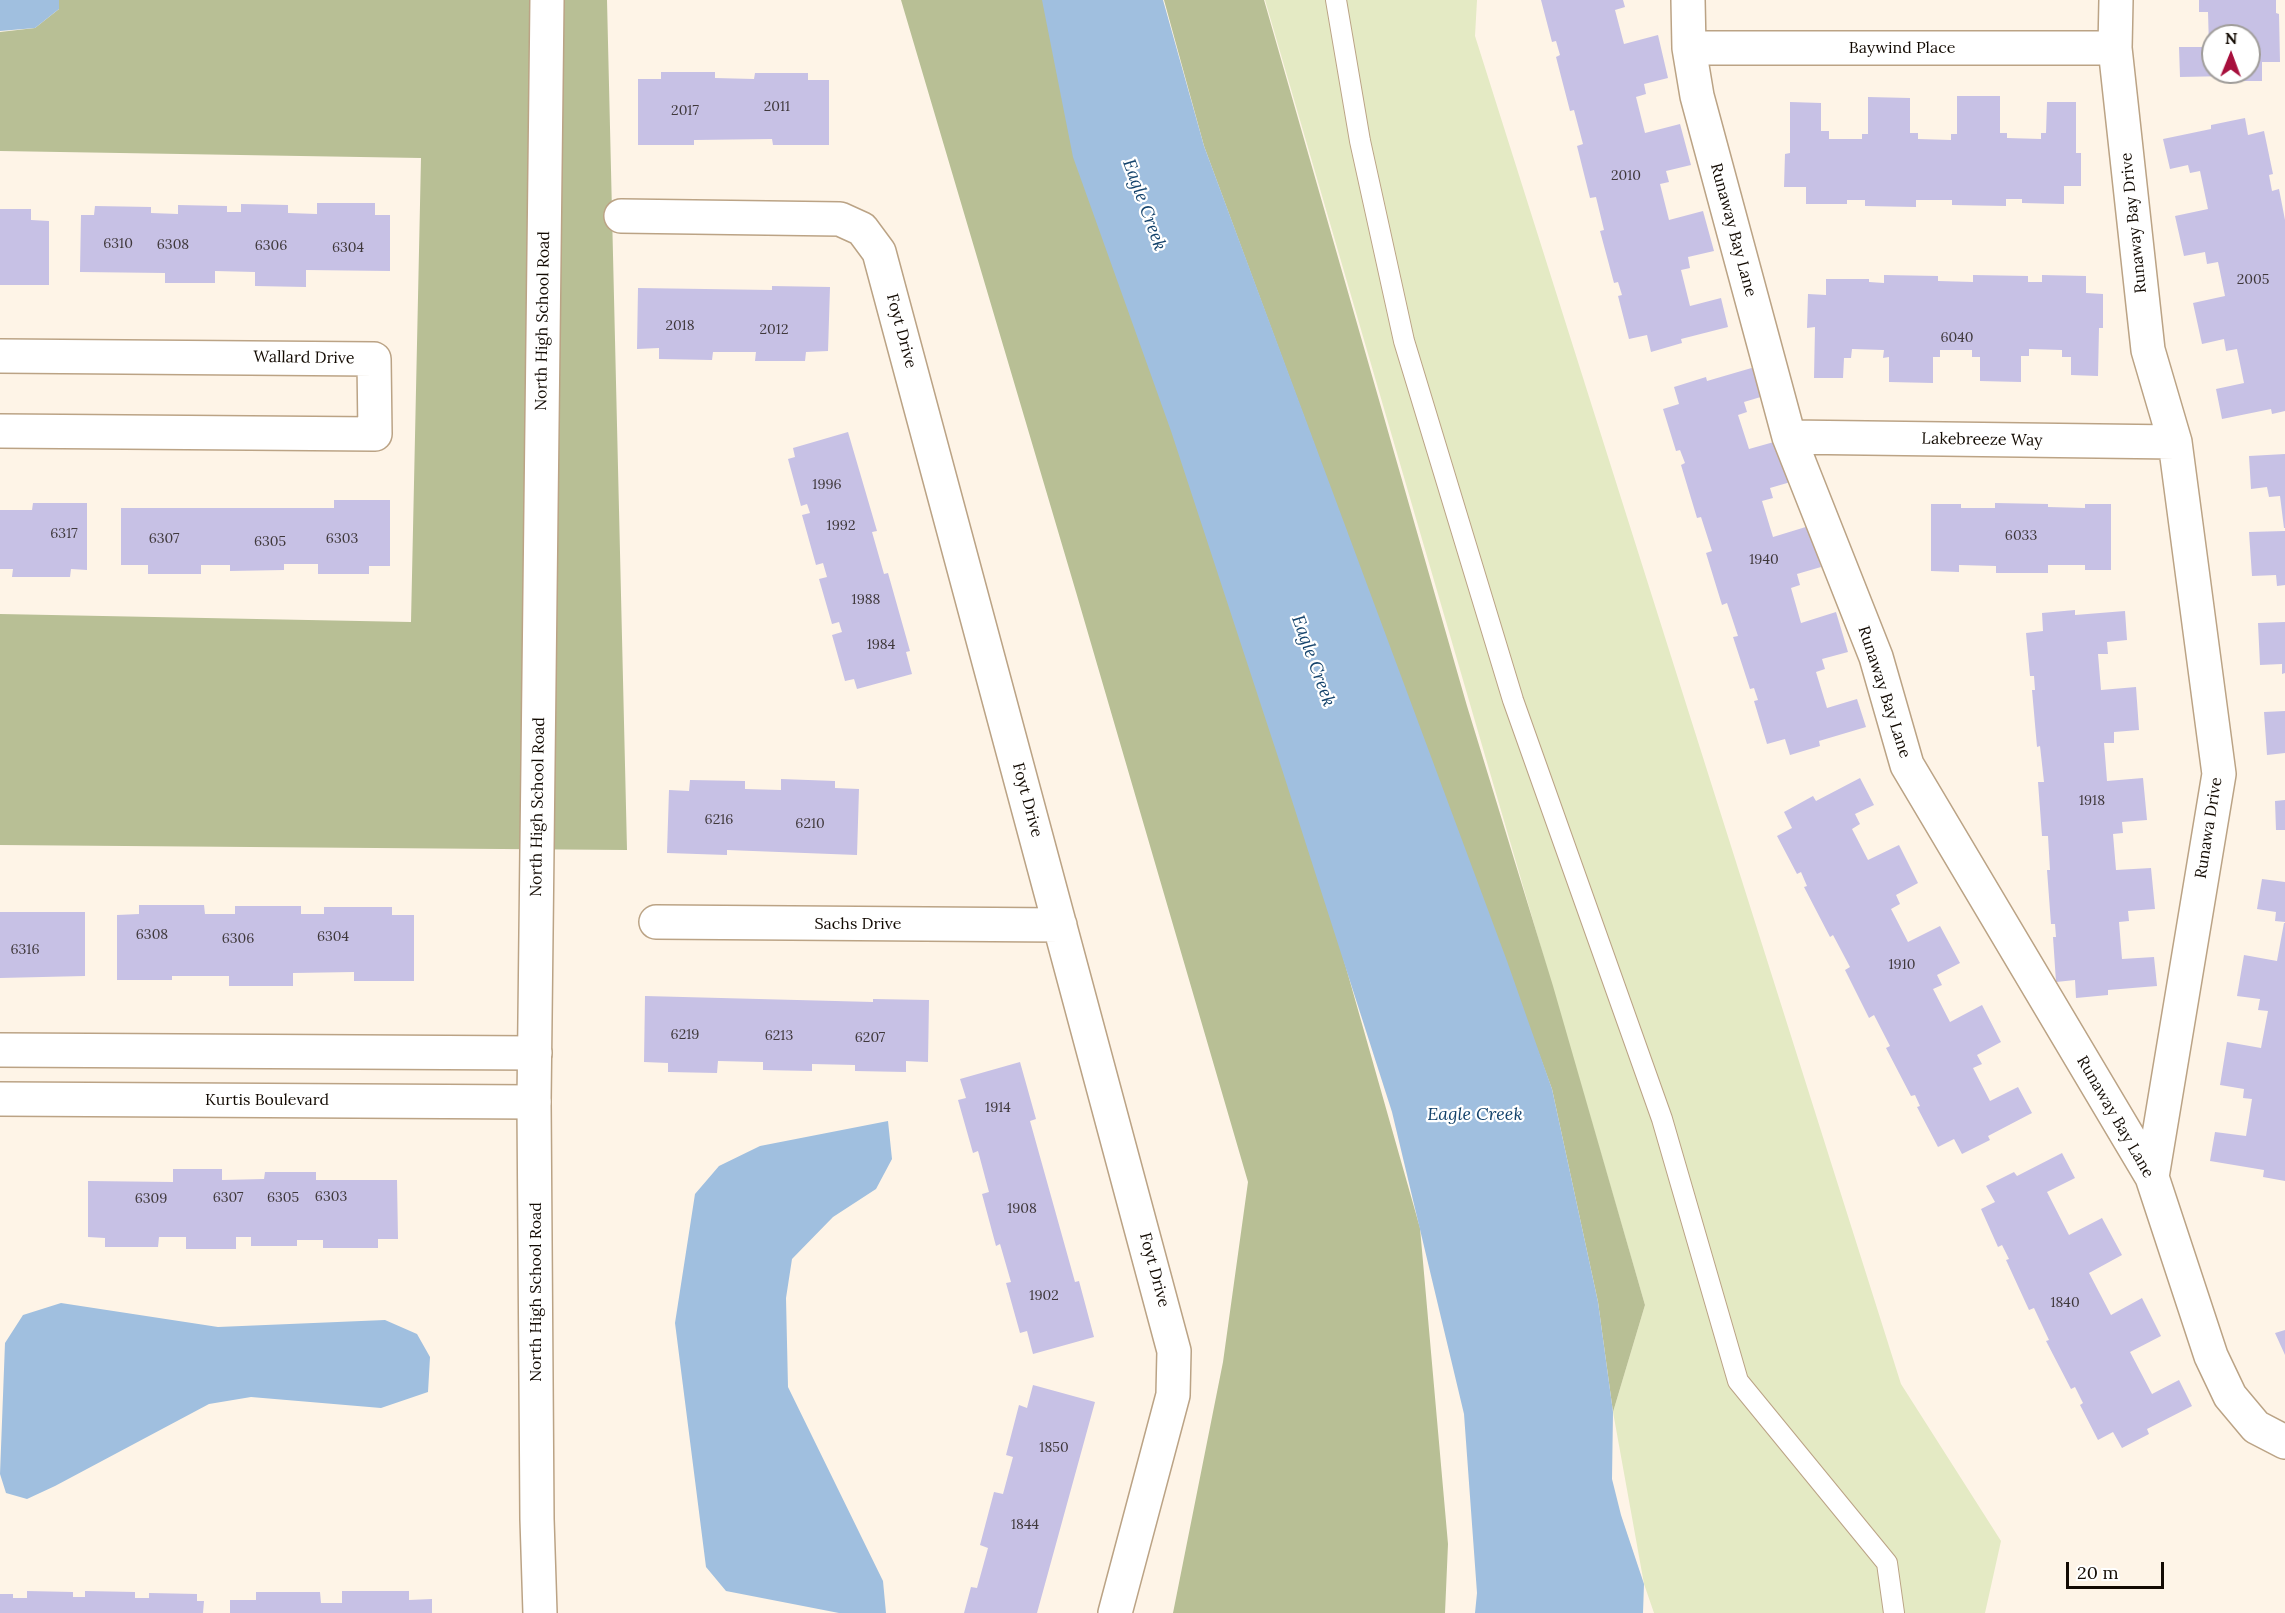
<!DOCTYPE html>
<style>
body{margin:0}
#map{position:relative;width:2285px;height:1613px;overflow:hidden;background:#fef4e7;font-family:Lora,serif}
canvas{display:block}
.north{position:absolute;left:2201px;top:24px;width:60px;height:60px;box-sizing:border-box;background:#fff;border:2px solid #a09d9a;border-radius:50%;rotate:1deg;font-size:16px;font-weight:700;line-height:24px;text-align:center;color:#120a02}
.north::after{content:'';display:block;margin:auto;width:21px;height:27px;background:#a70f3c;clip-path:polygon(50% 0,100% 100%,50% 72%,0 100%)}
.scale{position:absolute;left:2066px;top:1562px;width:98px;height:27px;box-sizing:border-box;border:3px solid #120a02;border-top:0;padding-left:8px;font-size:18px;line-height:21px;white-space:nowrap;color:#120a02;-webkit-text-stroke:4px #fff;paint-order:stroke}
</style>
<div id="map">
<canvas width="2285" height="1613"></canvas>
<div class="north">N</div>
<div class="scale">20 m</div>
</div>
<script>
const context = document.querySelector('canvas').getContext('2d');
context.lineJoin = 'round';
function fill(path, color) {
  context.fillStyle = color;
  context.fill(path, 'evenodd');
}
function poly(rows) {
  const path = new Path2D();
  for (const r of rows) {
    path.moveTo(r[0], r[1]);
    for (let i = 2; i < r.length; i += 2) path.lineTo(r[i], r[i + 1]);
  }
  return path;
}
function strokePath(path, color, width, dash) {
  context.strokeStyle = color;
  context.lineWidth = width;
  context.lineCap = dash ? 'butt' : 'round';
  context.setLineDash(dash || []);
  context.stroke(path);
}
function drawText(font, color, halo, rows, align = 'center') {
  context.font = font + ' Lora,serif';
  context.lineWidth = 4.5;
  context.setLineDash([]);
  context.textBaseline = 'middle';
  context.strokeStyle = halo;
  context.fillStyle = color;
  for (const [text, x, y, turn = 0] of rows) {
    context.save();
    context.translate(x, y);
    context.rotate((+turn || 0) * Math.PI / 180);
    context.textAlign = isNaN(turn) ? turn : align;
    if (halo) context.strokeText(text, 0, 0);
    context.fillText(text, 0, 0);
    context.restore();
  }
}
const green = poly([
 [1265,0,1477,0,1475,36,1901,1384,2001,1541,1985,1613,1654,1613,1644,1584,1613,1412,1645,1305]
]);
const forest = poly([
 [59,0,607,0,627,850,0,845,0,614,411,622,421,158,0,151,0,32,35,28,59,9],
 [901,0,1071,0,1420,1228,1448,1544,1445,1613,1173,1613,1223,1362,1248,1182,1076,592],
 [1164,0,1264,0,1467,706,1553,986,1645,1305,1613,1412,1598,1302,1552,1089,1204,146]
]);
const water = poly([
 [0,0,59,0,59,9,35,28,0,31],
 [1042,0,1163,0,1204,146,1507,961,1552,1089,1598,1302,1613,1412,1612,1479,1621,1515,1644,1584,1643,1613,1475,1613,1477,1593,1464,1414,1392,1112,1279,760,1171,431,1073,157],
 [888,1121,892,1159,876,1189,833,1217,792,1259,786,1298,788,1387,883,1581,886,1613,839,1613,726,1591,706,1567,675,1323,695,1194,719,1166,760,1146],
 [61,1303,218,1327,385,1320,417,1334,430,1357,428,1392,381,1408,251,1397,209,1404,55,1486,27,1499,6,1493,0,1474,5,1343,23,1315]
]);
const building = poly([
 [1541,0,1623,0,1625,7,1615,10,1624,44,1658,35,1668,78,1644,84,1646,94,1636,97,1645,133,1680,124,1691,165,1666,171,1669,182,1660,184,1669,220,1703,211,1714,251,1688,257,1690,268,1681,270,1690,306,1721,298,1728,327,1681,339,1682,343,1651,352,1647,335,1629,339,1618,296,1622,295,1618,282,1614,283,1600,231,1604,230,1596,197,1590,198,1577,146,1583,144,1574,110,1570,111,1556,57,1560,55,1556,41,1552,42],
 [2199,0,2276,0,2276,13,2279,14,2280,62,2262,62,2262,81,2230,81,2230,76,2180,77,2179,47,2209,47,2208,12,2199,12],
 [2213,36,2249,36,2249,72,2213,72],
 [661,72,715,72,715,78,754,79,755,73,808,73,808,80,829,80,829,145,773,145,772,139,694,140,694,145,638,145,638,79,661,79],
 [1957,96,2000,96,2000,133,2007,133,2007,138,2041,139,2041,133,2046,133,2047,102,2076,102,2076,153,2081,153,2081,186,2064,186,2064,204,2022,203,2022,199,2006,199,2006,206,1952,205,1952,200,1916,200,1916,207,1865,206,1865,200,1847,200,1847,204,1806,204,1806,187,1784,187,1785,154,1790,153,1790,102,1821,103,1821,131,1829,131,1829,139,1862,139,1862,134,1868,134,1868,97,1910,98,1910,133,1918,133,1918,139,1951,140,1951,134,1957,134],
 [2245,118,2248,135,2264,131,2273,174,2269,175,2272,191,2279,189,2285,220,2285,411,2272,414,2271,409,2222,419,2216,389,2244,383,2237,349,2226,351,2224,339,2202,344,2193,303,2225,296,2218,262,2207,264,2205,252,2184,256,2175,216,2208,209,2200,171,2190,173,2188,165,2170,169,2163,139,2211,129,2211,125],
 [317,203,375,203,375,215,390,215,390,271,306,270,306,287,255,286,255,272,215,271,215,283,165,283,165,273,80,272,81,215,94,215,95,206,151,207,151,213,178,214,178,205,227,206,227,212,241,212,241,204,288,205,288,213,317,214],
 [0,209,31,209,31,220,49,221,49,285,0,285],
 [1884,275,1938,276,1938,281,1973,282,1973,275,2028,276,2028,282,2042,282,2042,275,2086,276,2086,293,2103,294,2103,328,2099,328,2098,376,2071,375,2071,357,2062,357,2062,350,2029,349,2029,356,2021,356,2021,382,1980,381,1980,357,1972,357,1972,350,1940,350,1940,357,1933,357,1933,383,1889,382,1889,357,1883,358,1884,350,1852,349,1851,358,1844,358,1843,378,1814,378,1815,327,1807,328,1808,294,1826,295,1826,279,1869,279,1869,282,1884,283],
 [772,286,830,287,828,351,806,352,805,361,755,361,756,352,713,352,712,360,659,359,659,348,637,349,638,288,772,290],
 [1755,367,1764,396,1744,402,1747,412,1738,415,1749,449,1781,440,1794,481,1770,488,1773,498,1762,501,1773,537,1809,526,1821,567,1797,574,1800,585,1791,588,1801,623,1836,612,1848,652,1822,659,1825,669,1816,672,1827,708,1857,699,1866,727,1819,741,1820,746,1790,755,1785,739,1767,744,1754,701,1758,700,1754,688,1750,689,1733,637,1738,636,1727,603,1722,605,1706,553,1712,551,1701,517,1697,518,1681,465,1685,463,1680,450,1676,451,1663,409,1679,404,1674,387,1706,377,1707,381],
 [848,432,877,531,872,532,884,574,888,573,910,651,906,652,912,674,857,689,854,679,845,681,832,635,842,632,839,622,832,624,819,579,827,577,823,563,816,565,802,515,810,513,807,504,801,506,788,459,795,457,793,448],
 [2285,454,2285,528,2284,528,2280,496,2269,497,2267,487,2251,489,2249,456],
 [334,500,390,500,390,566,369,566,369,574,318,574,318,564,284,564,284,570,230,571,230,565,201,565,201,574,148,574,148,565,121,565,121,508,334,508],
 [33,503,87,503,87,570,71,569,70,577,12,577,13,569,0,569,0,510,32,510],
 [1995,503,2048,504,2048,507,2085,508,2085,504,2111,504,2111,570,2085,570,2085,565,2048,565,2048,573,1996,573,1996,566,1959,565,1959,572,1931,571,1931,504,1961,504,1961,508,1995,508],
 [2285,531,2285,585,2277,586,2276,575,2252,576,2249,532],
 [2075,610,2075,615,2125,611,2127,640,2107,642,2108,654,2098,654,2101,690,2136,687,2139,730,2114,732,2114,743,2104,743,2107,781,2143,778,2147,820,2122,822,2123,833,2113,834,2116,870,2151,868,2155,909,2128,911,2129,921,2119,922,2122,959,2154,957,2157,986,2108,990,2108,995,2076,998,2075,980,2056,982,2053,937,2056,937,2055,924,2051,924,2047,870,2050,870,2048,836,2042,836,2038,782,2044,782,2040,746,2037,747,2032,690,2035,690,2034,676,2030,676,2026,633,2043,631,2042,613],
 [2285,622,2285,673,2282,674,2282,664,2260,665,2258,623],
 [2285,711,2285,753,2267,755,2264,712],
 [1860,778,1874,805,1855,814,1860,824,1852,829,1868,860,1899,845,1918,883,1896,895,1900,904,1891,909,1908,942,1940,926,1960,963,1937,975,1942,985,1933,989,1950,1022,1982,1005,2001,1042,1977,1055,1982,1064,1973,1068,1990,1101,2018,1087,2032,1113,1988,1136,1990,1140,1962,1154,1954,1139,1938,1147,1917,1107,1920,1106,1915,1095,1911,1096,1886,1048,1890,1046,1874,1015,1869,1018,1845,970,1850,967,1833,935,1830,937,1804,887,1807,886,1801,872,1797,874,1777,836,1792,828,1784,812,1813,796,1816,801],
 [781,779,835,781,835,788,859,789,857,855,727,850,727,855,667,853,669,790,689,791,690,780,745,781,745,789,781,790],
 [2285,800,2285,830,2276,830,2275,801],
 [2262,879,2285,882,2285,922,2275,921,2276,912,2257,909],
 [139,905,204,905,205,914,235,914,235,906,301,906,301,914,324,914,324,907,392,907,392,915,414,915,414,981,354,981,354,972,293,973,293,986,229,986,229,976,172,976,172,980,117,980,117,915,139,914],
 [0,912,85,912,85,976,0,978],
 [2284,923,2285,923,2285,1181,2263,1177,2264,1170,2210,1161,2215,1132,2246,1136,2252,1099,2243,1098,2244,1089,2220,1085,2227,1042,2261,1048,2268,1011,2258,1010,2260,999,2237,996,2244,955,2277,961],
 [645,996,873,1002,873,999,929,1000,928,1062,906,1061,906,1072,855,1071,855,1065,812,1064,812,1071,763,1070,763,1062,718,1061,717,1073,668,1072,668,1063,644,1062],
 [1020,1062,1036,1119,1030,1121,1075,1282,1079,1281,1094,1337,1033,1354,1027,1331,1020,1333,1006,1283,1011,1282,1000,1244,996,1246,982,1194,989,1192,978,1151,973,1153,958,1100,966,1098,960,1079],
 [2062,1153,2075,1178,2047,1192,2069,1235,2102,1218,2122,1255,2089,1273,2111,1315,2142,1298,2161,1336,2130,1352,2152,1394,2179,1380,2192,1406,2147,1429,2149,1434,2122,1448,2113,1432,2098,1440,2080,1405,2083,1403,2075,1387,2071,1389,2046,1341,2049,1340,2034,1308,2029,1310,2006,1260,2009,1259,2002,1245,1998,1247,1981,1209,1995,1202,1986,1186,2014,1172,2017,1176],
 [173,1169,222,1169,222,1180,264,1179,265,1172,316,1172,316,1180,397,1180,398,1239,378,1239,378,1248,323,1248,323,1240,297,1240,297,1246,251,1246,251,1237,236,1237,236,1249,186,1249,186,1237,159,1237,158,1247,105,1247,105,1238,88,1237,88,1181,173,1182],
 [2285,1330,2285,1355,2275,1333],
 [1033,1385,1095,1402,1037,1613,964,1613,971,1587,977,1588,988,1548,980,1545,994,1492,1003,1494,1013,1457,1006,1455,1019,1405,1027,1408],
 [27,1591,73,1592,73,1597,85,1597,85,1591,135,1592,135,1598,149,1598,149,1593,197,1594,197,1601,204,1601,203,1613,0,1613,0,1594,13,1594,13,1598,27,1598],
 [342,1591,409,1591,409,1600,432,1599,432,1613,230,1613,230,1600,256,1600,256,1592,320,1592,321,1603,342,1603]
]);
const service = poly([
 [1336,0,1360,141,1404,341,1513,700,1662,1119,1738,1381,1887,1563,1894,1613]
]);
const minor = poly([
 [1688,0,1689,48,1697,96,1789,437,1876,657,1907,765,2152,1177,2211,1356,2230,1396,2256,1427,2285,1442],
 [2116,0,2115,48,2148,350,2175,442,2219,774,2152,1177],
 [1689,48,2115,48],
 [621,216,840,219,862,229,879,252,1174,1351,1173,1395,1115,1613],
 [0,356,374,359,375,434,0,431],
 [1789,437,2175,442],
 [656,922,1060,925],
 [0,1050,535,1053],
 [0,1099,534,1102]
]);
const tertiary = poly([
 [540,1613,537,1519,534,1102,547,0]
]);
const numberNames = [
 ["2011",777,107],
 ["2017",685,111],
 ["2010",1626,176],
 ["6310",118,244],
 ["6308",173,245],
 ["6306",271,246],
 ["6304",348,248],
 ["2005",2253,280],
 ["2018",680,326],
 ["2012",774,330],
 ["6040",1957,338],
 ["1996",827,485],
 ["1992",841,526],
 ["6317",64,534],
 ["6033",2021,536],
 ["6307",164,539],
 ["6303",342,539],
 ["6305",270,542],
 ["1940",1764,560],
 ["1988",866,600],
 ["1984",881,645],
 ["1918",2092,801],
 ["6216",719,820],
 ["6210",810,824],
 ["6308",152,935],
 ["6304",333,937],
 ["6306",238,939],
 ["6316",25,950],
 ["1910",1902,965],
 ["6219",685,1035],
 ["6213",779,1036],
 ["6207",870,1038],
 ["1914",998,1108],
 ["6303",331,1197],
 ["6307",228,1198],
 ["6305",283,1198],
 ["6309",151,1199],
 ["1908",1022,1209],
 ["1902",1044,1296],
 ["1840",2065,1303],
 ["1850",1054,1448],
 ["1844",1025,1525]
];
const streetNames = [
 ["Baywind Place",1902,48],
 ["Runaway Bay Drive",2134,223,-96],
 ["Runaway Bay Lane",1733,230,75],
 ["North High School Road",543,321,-89],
 ["Foyt Drive",901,331,75],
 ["Wallard Drive",304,358,1],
 ["Lakebreeze Way",1982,440,1],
 ["Runaway Bay Lane",1884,692,72],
 ["Foyt Drive",1027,800,75],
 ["North High School Road",538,807,-89],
 ["Runawa Drive",2209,828,-81],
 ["Sachs Drive",858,924],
 ["Kurtis Boulevard",267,1100],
 ["Runaway Bay Lane",2115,1117,60],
 ["Foyt Drive",1154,1270,75],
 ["North High School Road",536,1292,-90]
];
const waterNames = [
 ["Eagle Creek",1144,205,70],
 ["Eagle Creek",1313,661,70],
 ["Eagle Creek",1475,1115]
];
fill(green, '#e4eac4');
fill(forest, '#b8bf95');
fill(water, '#a0bfdf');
fill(building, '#c7c1e5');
strokePath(service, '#bba385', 22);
strokePath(minor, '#bba385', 36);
strokePath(tertiary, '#bba385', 36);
strokePath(service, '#fff', 20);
strokePath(minor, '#fff', 33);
strokePath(tertiary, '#fff', 33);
drawText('14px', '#3f383b', null, numberNames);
drawText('16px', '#120a02', '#fff', streetNames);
drawText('italic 18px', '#14436c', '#fff', waterNames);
</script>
